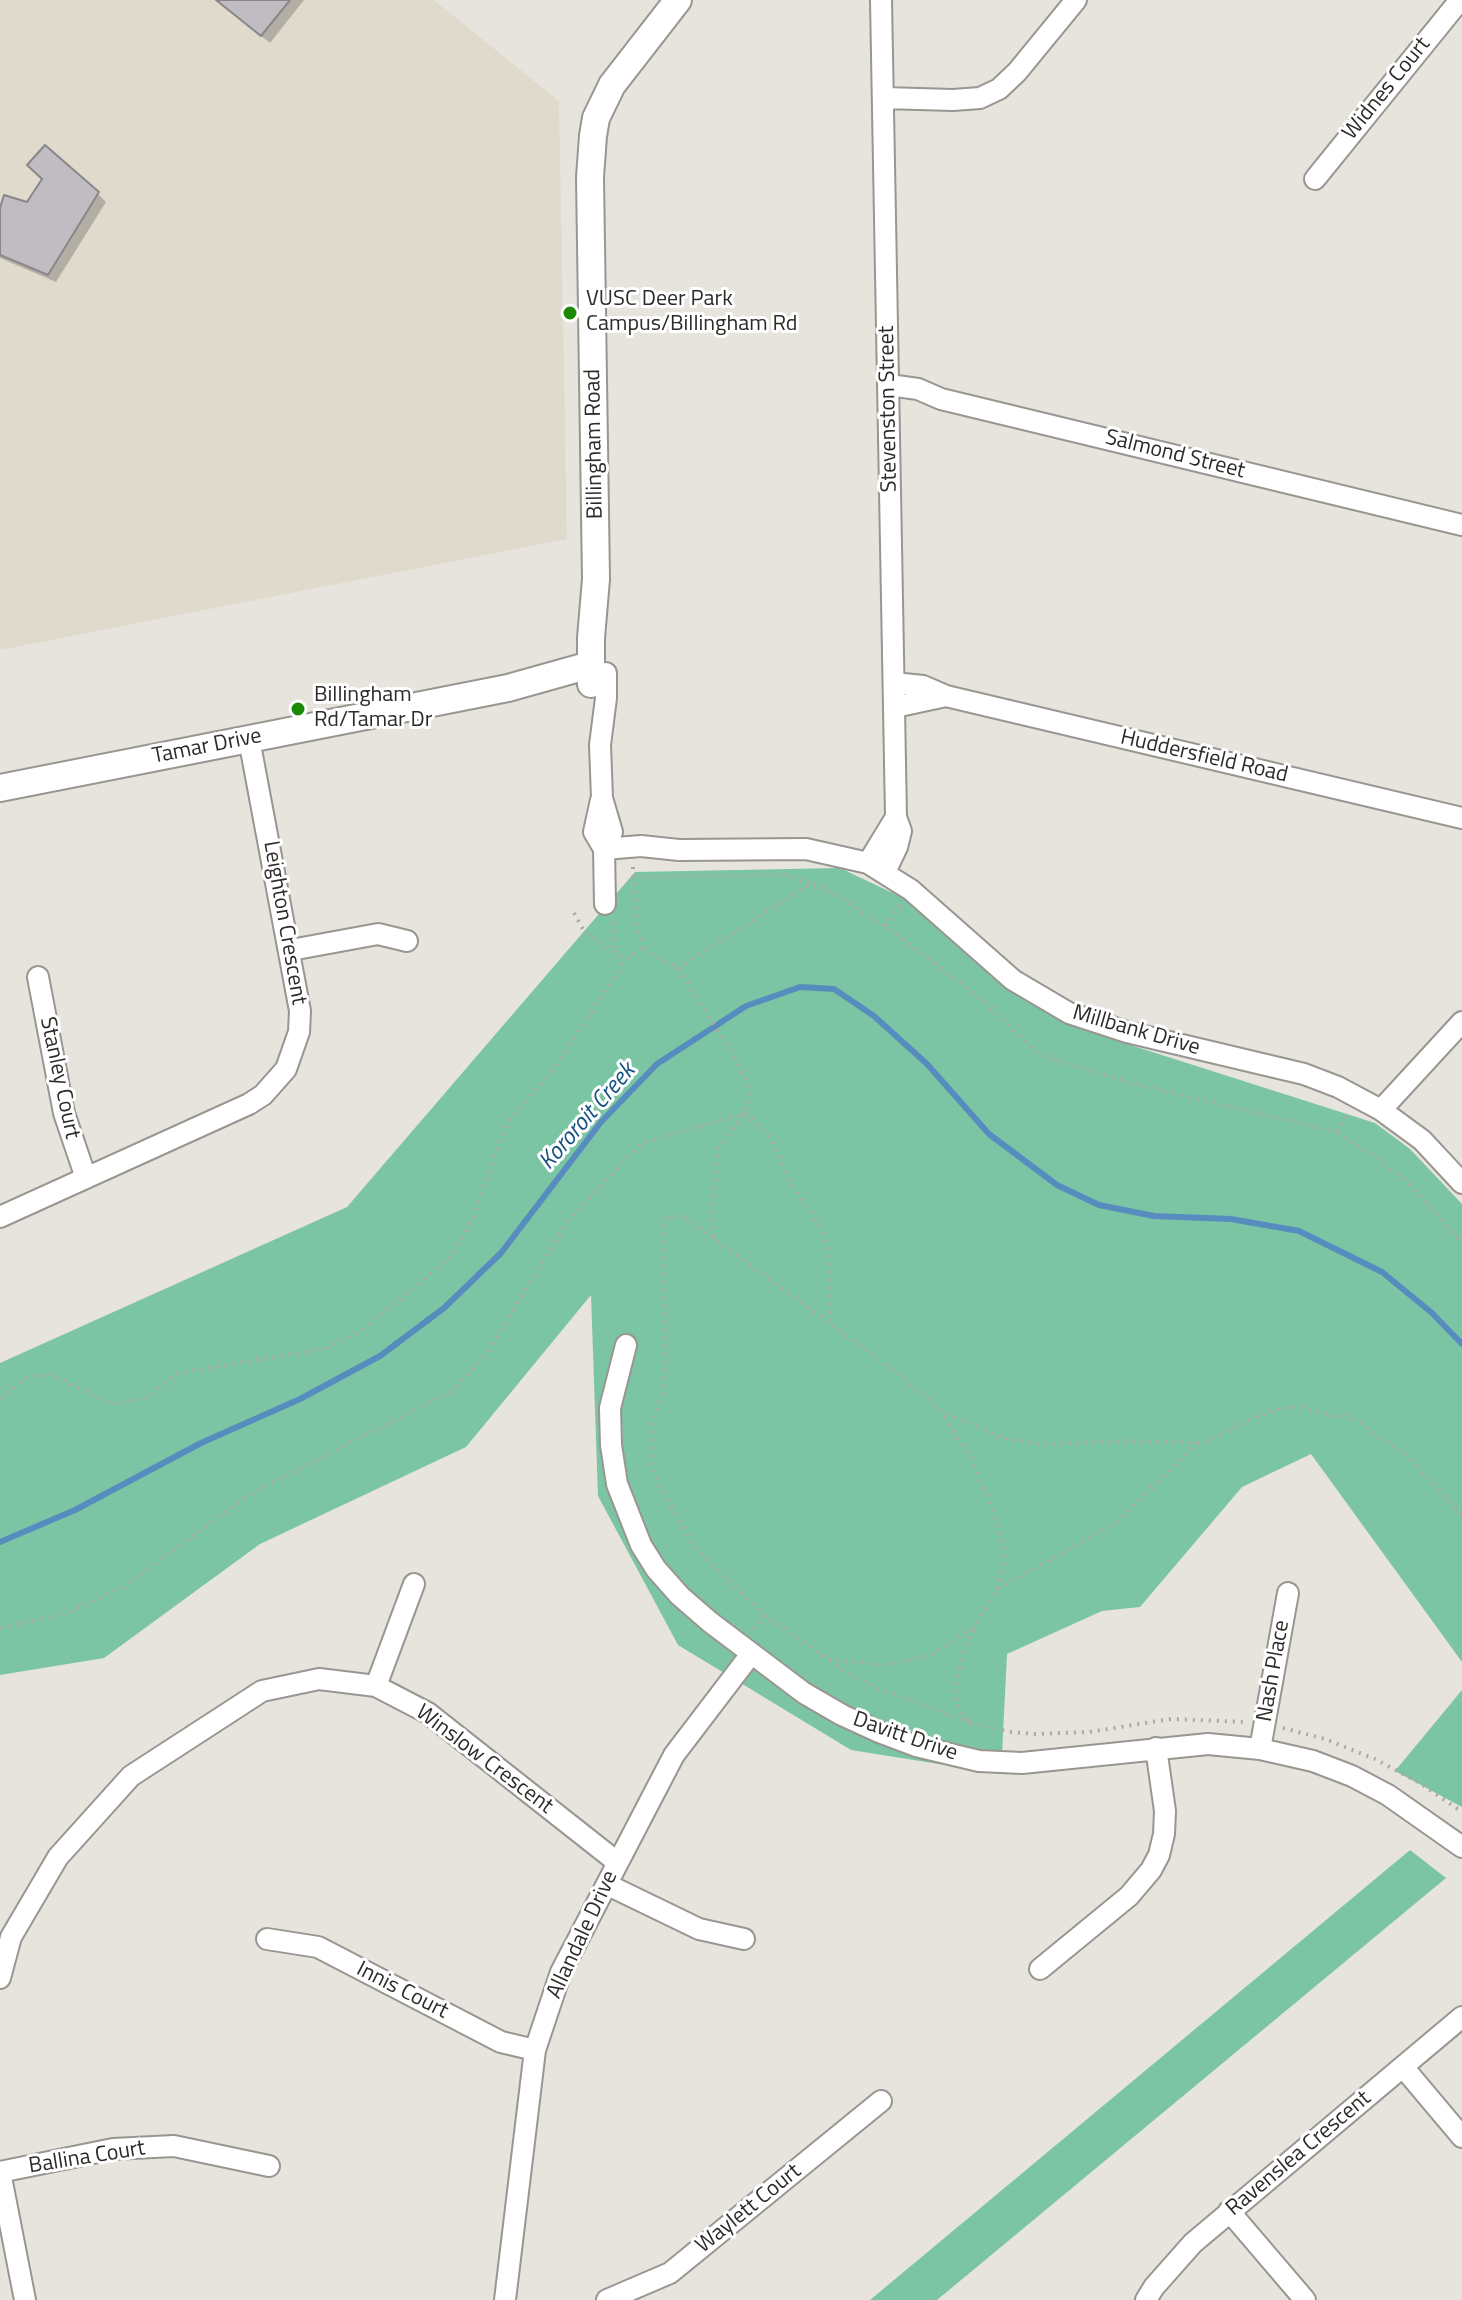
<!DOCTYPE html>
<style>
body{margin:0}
canvas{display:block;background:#e7e4de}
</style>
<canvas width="1462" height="2300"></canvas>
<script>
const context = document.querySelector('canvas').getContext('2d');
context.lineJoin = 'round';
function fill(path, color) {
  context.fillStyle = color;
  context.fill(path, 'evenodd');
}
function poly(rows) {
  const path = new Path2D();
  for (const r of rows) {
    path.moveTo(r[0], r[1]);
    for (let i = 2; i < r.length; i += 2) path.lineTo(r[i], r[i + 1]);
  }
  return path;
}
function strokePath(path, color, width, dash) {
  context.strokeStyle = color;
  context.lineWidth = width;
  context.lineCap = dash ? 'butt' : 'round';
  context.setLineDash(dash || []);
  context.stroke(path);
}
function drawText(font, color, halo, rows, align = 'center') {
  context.font = font + ' "Titillium Web",sans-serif';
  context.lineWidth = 6;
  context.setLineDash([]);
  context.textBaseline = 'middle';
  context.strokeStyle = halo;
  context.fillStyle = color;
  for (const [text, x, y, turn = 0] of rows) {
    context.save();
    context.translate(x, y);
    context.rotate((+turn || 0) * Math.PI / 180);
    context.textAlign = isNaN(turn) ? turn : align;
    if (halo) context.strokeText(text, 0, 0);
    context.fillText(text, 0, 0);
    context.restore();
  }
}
const built = poly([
 [0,0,434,0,559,101,567,539,0,650]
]);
const green = poly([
 [840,868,914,903,1008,989,1096,1034,1375,1123,1410,1149,1462,1204,1462,1662,1311,1454,1242,1487,1140,1607,1102,1611,1007,1654,1001,1774,851,1750,678,1645,598,1496,591,1295,466,1447,260,1544,104,1658,0,1675,0,1363,347,1207,635,872],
 [1462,1690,1462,1807,1395,1771],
 [1410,1850,1446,1878,937,2300,870,2300]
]);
const shadow = poly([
 [217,0,304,0,270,43],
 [97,193,106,202,56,282,0,258,0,214]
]);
const stream = poly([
 [0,1542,75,1510,201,1443,300,1399,380,1356,444,1308,501,1253,601,1122,657,1064,746,1006,800,987,834,989,874,1016,927,1064,989,1134,1057,1185,1099,1205,1154,1216,1231,1219,1299,1231,1382,1272,1432,1313,1462,1344]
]);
const building = poly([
 [216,0,290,0,261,36,216,0],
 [45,145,99,192,48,275,0,255,0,208,4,195,27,202,42,179,27,165,45,145]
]);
const path = poly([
 [633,867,636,926,644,946],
 [633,877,787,875,811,884],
 [574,913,584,931,626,960],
 [613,922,614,952],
 [885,926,900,905],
 [678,968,811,884,824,888,885,926,983,1000,1036,1052,1051,1059,1135,1084,1337,1132,1387,1165,1408,1183,1462,1243],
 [745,1113,772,1140,791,1184,824,1232,830,1269,829,1320],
 [1337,1132,1347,1113],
 [713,1238,683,1216,663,1219,666,1356,663,1396,650,1428,652,1470,693,1546,765,1616,851,1675,880,1689,971,1723,961,1712,955,1700,954,1685,966,1646,976,1625],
 [0,1398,28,1377,50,1374,112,1404,147,1398,178,1373,328,1348,363,1329,451,1257,472,1219,507,1122,552,1071,626,960,644,946,650,954,678,968,734,1056,751,1092,745,1113,718,1149,712,1207,713,1238,899,1374,941,1411,1003,1438,1039,1444,1131,1441,1197,1443,1212,1439,1262,1414,1282,1408,1302,1407,1338,1418,1344,1413,1410,1458,1462,1515],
 [998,1589,1117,1522,1197,1443],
 [0,1628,67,1613,121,1588,250,1494,452,1391,485,1356,569,1219,642,1143,742,1114],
 [753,1629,765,1616],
 [829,1660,884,1665,932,1655,976,1625,998,1589,1005,1553,991,1505,970,1457,942,1413],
 [971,1723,1010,1732,1035,1734,1089,1732,1171,1719,1247,1722],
 [1283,1728,1325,1739,1375,1759,1420,1783,1462,1812]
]);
const minor = poly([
 [881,0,896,817,901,831,897,847,885,872],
 [884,98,953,100,980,98,999,89,1017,72,1076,0],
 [1315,179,1460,0],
 [889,385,918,389,941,399,1462,525],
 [894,683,923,686,946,696,1462,818],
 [895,707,946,696],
 [601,800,594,832,604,849],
 [604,849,641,846,679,850,806,849,868,863,911,890,1013,980,1069,1013,1127,1032,1304,1074,1338,1087,1381,1110,1422,1140,1462,1183],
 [868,863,896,817],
 [605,904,604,849,612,832,602,798,600,745,606,698,606,673],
 [291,950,378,934,407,941],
 [38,977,64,1113,86,1178],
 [1381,1110,1462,1022],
 [0,1217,249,1104,263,1095,286,1069,299,1032,300,1011,249,739],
 [626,1345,610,1408,611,1445,617,1484,641,1545,656,1569,680,1596,710,1622,804,1693,842,1715,879,1732,916,1746,979,1761,1022,1763,1208,1744,1260,1749,1313,1761,1352,1776,1388,1795,1462,1847],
 [376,1686,414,1584],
 [1260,1749,1288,1593],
 [608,1885,699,1929,744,1939],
 [267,1939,318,1947,501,2042,535,2050],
 [1040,1969,1129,1896,1151,1870,1159,1855,1164,1834,1165,1811,1156,1748],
 [0,1978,11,1937,58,1857,131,1776,262,1691,319,1679,376,1686,428,1713,617,1862],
 [1403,2067,1462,2137],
 [1229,2211,1305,2300],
 [25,2300,0,2172,113,2149,174,2146,269,2166],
 [505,2300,535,2050,561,1972,674,1755,751,1654],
 [607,2300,670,2273,881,2101],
 [1146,2300,1154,2287,1193,2243,1462,2017]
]);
const tertiary = poly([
 [591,684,591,638,596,579,590,177,593,136,596,118,612,85,678,0],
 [0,788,508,688,590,665]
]);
const markers = [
 [570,313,8,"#1b8904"],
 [298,709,8,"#1b8904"]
];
const streetNames = [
 ["Widnes Court",1387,89,-51],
 ["Stevenston Street",889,409,-91],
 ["Billingham Road",595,444,-91],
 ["Salmond Street",1175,455,14],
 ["Tamar Drive",207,747,-11],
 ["Huddersfield Road",1204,757,13],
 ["Leighton Crescent",284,923,80],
 ["Millbank Drive",1136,1031,16],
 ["Stanley Court",59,1078,78],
 ["Nash Place",1274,1671,-80],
 ["Davitt Drive",905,1737,19],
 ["Winslow Crescent",484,1760,37],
 ["Allandale Drive",583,1935,-65],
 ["Innis Court",402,1991,27],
 ["Ravenslea Crescent",1299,2154,-40],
 ["Ballina Court",87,2158,-9],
 ["Waylett Court",749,2209,-39]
];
const poiNames = [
 ["VUSC Deer Park",586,300],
 ["Campus/Billingham Rd",586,325],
 ["Billingham",314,696],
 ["Rd/Tamar Dr",314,721]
];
const waterNames = [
 ["Kororoit Creek",588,1117,-49]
];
fill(built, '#e0dacd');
fill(green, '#7cc5a4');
fill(shadow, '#0003');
strokePath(stream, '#578dbe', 6);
fill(building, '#c0bdc2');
strokePath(building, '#89868a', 2);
strokePath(minor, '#999691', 24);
strokePath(tertiary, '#999691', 30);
strokePath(path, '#aba8a3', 4, [2, 6]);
strokePath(minor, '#fff', 20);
strokePath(tertiary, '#fff', 26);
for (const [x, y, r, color] of markers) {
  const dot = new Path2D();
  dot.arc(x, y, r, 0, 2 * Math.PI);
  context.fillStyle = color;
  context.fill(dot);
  strokePath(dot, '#fff', 3);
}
drawText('22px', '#2d2b29', '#fff', streetNames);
drawText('22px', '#2d2b29', '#fff', poiNames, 'left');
drawText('italic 24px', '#155181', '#fff', waterNames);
</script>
